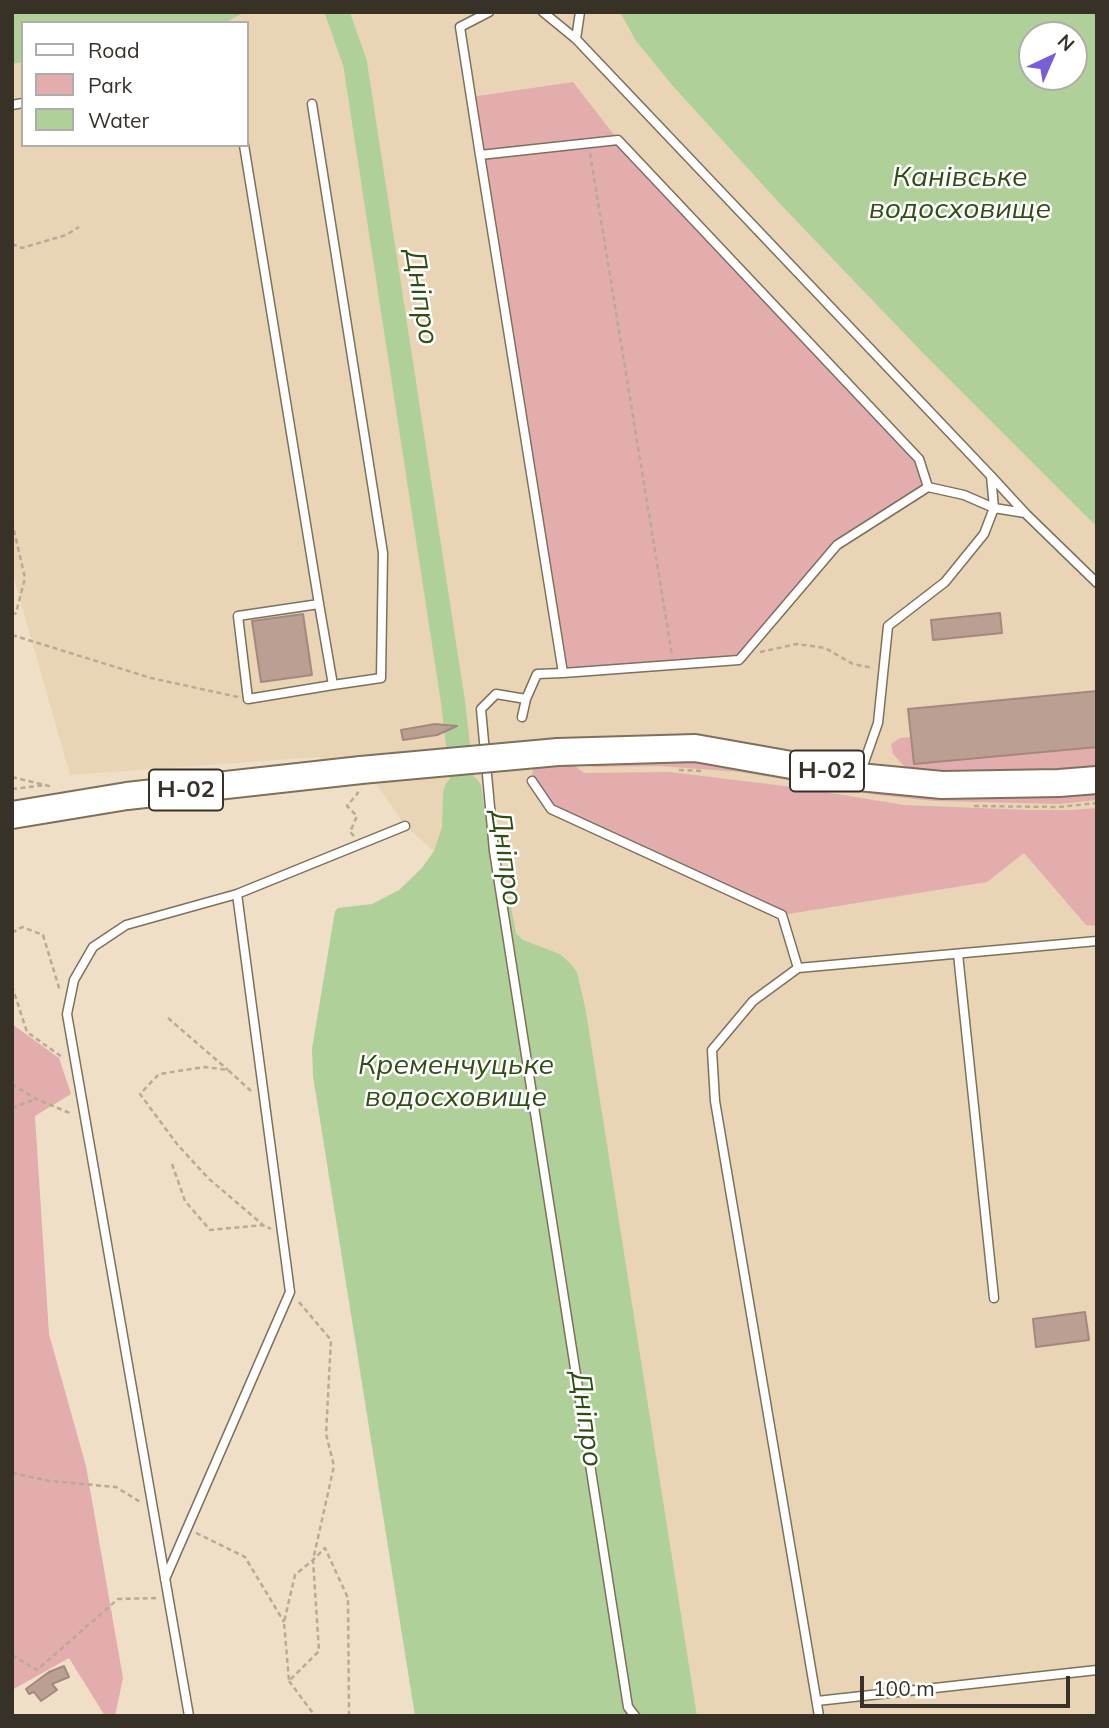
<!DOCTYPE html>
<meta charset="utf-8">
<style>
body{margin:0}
#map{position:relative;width:1109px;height:1728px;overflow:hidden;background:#f0dfc7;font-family:Mulish,sans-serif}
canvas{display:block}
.frame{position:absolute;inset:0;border:14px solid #383128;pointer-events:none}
.legend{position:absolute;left:21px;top:21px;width:228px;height:126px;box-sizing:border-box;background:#fff;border:2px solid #afada9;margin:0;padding:9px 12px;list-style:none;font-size:21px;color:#383128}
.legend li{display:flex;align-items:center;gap:14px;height:35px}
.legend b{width:35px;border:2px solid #afada9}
.north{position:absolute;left:1018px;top:21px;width:70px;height:70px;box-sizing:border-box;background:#fff;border:2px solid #afada9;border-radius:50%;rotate:44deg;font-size:19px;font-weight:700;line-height:28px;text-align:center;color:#383128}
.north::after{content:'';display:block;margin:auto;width:24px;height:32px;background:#7a5ed9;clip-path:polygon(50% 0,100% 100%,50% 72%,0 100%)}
.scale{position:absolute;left:860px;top:1676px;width:210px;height:32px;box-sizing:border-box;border:4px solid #383128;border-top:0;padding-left:9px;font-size:21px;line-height:24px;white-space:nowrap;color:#383128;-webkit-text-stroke:5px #fff;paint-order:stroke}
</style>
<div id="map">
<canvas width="1109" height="1728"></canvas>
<div class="frame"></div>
<ul class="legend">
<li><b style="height:9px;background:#fff"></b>Road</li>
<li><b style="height:19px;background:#e3adae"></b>Park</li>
<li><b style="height:19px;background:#afd099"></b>Water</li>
</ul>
<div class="north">N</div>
<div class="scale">100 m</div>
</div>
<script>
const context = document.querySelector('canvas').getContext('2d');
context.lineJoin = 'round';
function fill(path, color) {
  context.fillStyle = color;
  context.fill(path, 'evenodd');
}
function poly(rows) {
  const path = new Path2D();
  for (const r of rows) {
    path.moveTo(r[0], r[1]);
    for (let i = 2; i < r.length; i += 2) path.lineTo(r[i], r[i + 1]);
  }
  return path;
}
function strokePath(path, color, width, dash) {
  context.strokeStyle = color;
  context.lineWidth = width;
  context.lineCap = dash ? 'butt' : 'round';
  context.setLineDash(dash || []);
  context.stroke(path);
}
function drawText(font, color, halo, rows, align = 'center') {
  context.font = font + ' Mulish,sans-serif';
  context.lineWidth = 5;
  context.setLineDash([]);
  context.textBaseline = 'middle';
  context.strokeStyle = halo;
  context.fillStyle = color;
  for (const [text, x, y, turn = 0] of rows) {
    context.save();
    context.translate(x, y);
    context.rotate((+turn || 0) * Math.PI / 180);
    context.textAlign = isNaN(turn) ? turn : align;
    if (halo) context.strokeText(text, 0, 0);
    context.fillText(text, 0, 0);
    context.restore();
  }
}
const built = poly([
 [245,12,620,12,636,41,672,85,782,206,1097,527,1097,1716,697,1716,586,1011,577,972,570,963,560,954,523,940,516,933,510,901,492,855,481,785,477,779,446,783,443,792,442,827,434,851,405,826,376,783,361,770,322,775,320,757,70,775,12,571,12,64,23,62,23,145,247,145,247,23,225,23]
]);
const green = poly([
 [573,82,618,140,919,459,928,487,837,545,739,660,563,673,471,97],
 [911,737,914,764,1097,747,1097,769,1064,772,918,773,903,765,893,754,891,744,900,738],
 [699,761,1097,792,1097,800,1059,804,935,801,878,795,740,772,660,766,592,767,587,762],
 [571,763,584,773,670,772,801,788,904,805,1029,810,1071,810,1097,808,1097,926,1086,925,1024,853,987,882,782,915,551,809,532,781,533,766],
 [12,1024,59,1058,71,1094,35,1116,49,1334,86,1466,123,1678,115,1716,105,1716,69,1658,12,1690]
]);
const water = poly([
 [12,12,245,12,225,23,23,23,23,62,12,64],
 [620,12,1097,12,1097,527,924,354,782,206,672,85,636,41],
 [1032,35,1074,35,1074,77,1032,77],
 [470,774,477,779,481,785,492,855,510,901,516,933,523,940,560,954,570,963,577,972,586,1011,697,1716,415,1716,313,1076,312,1049,335,911,338,908,372,904,399,890,421,869,434,851,442,827,443,792,446,783,452,777]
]);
const river = poly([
 [337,12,355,63,453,702,462,780]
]);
const building = poly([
 [1000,613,1002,633,933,640,931,620,1000,613],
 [303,614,312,675,261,682,252,621,303,614],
 [1097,691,1097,747,914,764,908,709,1097,691],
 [435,724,457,726,437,735,403,740,401,730,435,724],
 [1085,1312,1089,1340,1036,1347,1033,1319,1085,1312],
 [64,1666,69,1677,52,1684,57,1690,41,1701,34,1692,29,1694,26,1689,49,1672,64,1666]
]);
const path = poly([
 [590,153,672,655],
 [12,244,22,248,66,235,79,227],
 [12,522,25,578,16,613,12,615],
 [12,635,151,678,238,697],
 [760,652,797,644,825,648,853,664,873,668],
 [679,770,704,771],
 [12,777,53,787],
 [12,789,46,785],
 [974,806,1058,807,1097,803],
 [354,836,350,832,357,816,347,806,358,793,356,792],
 [12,933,22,927,43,935,60,991],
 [12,986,27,1032,62,1057],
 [168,1018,228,1070],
 [12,1084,36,1099,72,1114],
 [251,1091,228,1070,205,1067,159,1074,140,1094,177,1144,208,1178,263,1225],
 [12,1108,36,1099],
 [172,1164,185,1201,210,1230,263,1225,271,1229],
 [299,1302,331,1340,326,1434,334,1466,313,1560,319,1651,289,1681,284,1622,295,1575,313,1560,325,1548,348,1598,349,1716],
 [12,1473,50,1481,116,1487,142,1503],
 [196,1533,245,1557,284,1622],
 [12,1655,37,1670,118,1599,158,1598],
 [289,1681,315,1716]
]);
const service = poly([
 [543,12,576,39,991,476,994,508,984,534,945,582,888,626,878,723,860,774],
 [576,39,580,12],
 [312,104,383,553,381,678,333,685],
 [12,105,23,103],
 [244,145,319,604,333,685,248,699,238,616,319,604],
 [480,155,618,140,919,459,928,487,837,545,739,660,563,673,480,155,460,27,489,12],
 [991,476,1025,513],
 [928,487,964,495,994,508,1025,513,1097,583],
 [526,699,496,694,481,709,494,851,628,1707,635,1716],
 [522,717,526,699,537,674,563,673],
 [532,781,551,809,782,915,798,968],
 [958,954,994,1298],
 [165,1579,290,1292,237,894],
 [817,1701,1097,1670],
 [189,1716,67,1014,74,980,93,947,126,925,237,894,405,826],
 [819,1716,715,1101,712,1050,753,1001,798,968,1097,941]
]);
const primary = poly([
 [558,752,695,748,859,777,942,785,1059,783,1097,780],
 [12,815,127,796,361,770]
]);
const primaryBridge = poly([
 [361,770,558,752]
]);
const shields = [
 [827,771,74],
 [186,790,74]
];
const shieldNames = [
 ["Н-02",827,771],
 ["Н-02",186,790]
];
const waterNames = [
 ["Канівське",960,178],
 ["водосховище",960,210],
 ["Дніпро",421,297,81],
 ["Дніпро",506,858,82],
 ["Кременчуцьке",456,1066],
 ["водосховище",456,1098],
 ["Дніпро",586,1419,82]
];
fill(built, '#e9d4b6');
fill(green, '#e3adae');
fill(water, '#afd099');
strokePath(river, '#afd099', 24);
fill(building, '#ba9f92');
strokePath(building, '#a3897d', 2);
strokePath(service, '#7f705b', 11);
strokePath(primary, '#7f705b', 30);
strokePath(path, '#b8aa97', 2.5, [5, 3.5]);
strokePath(service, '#fff', 8);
strokePath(primary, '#fff', 26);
strokePath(primaryBridge, '#7f705b', 30, []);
strokePath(primaryBridge, '#fff', 26);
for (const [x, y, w] of shields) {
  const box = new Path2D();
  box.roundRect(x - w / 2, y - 20.5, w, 41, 5);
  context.fillStyle = '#fff';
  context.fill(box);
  strokePath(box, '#383128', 2);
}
drawText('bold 24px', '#383128', null, shieldNames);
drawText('italic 28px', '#2f4d15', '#fff', waterNames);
</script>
